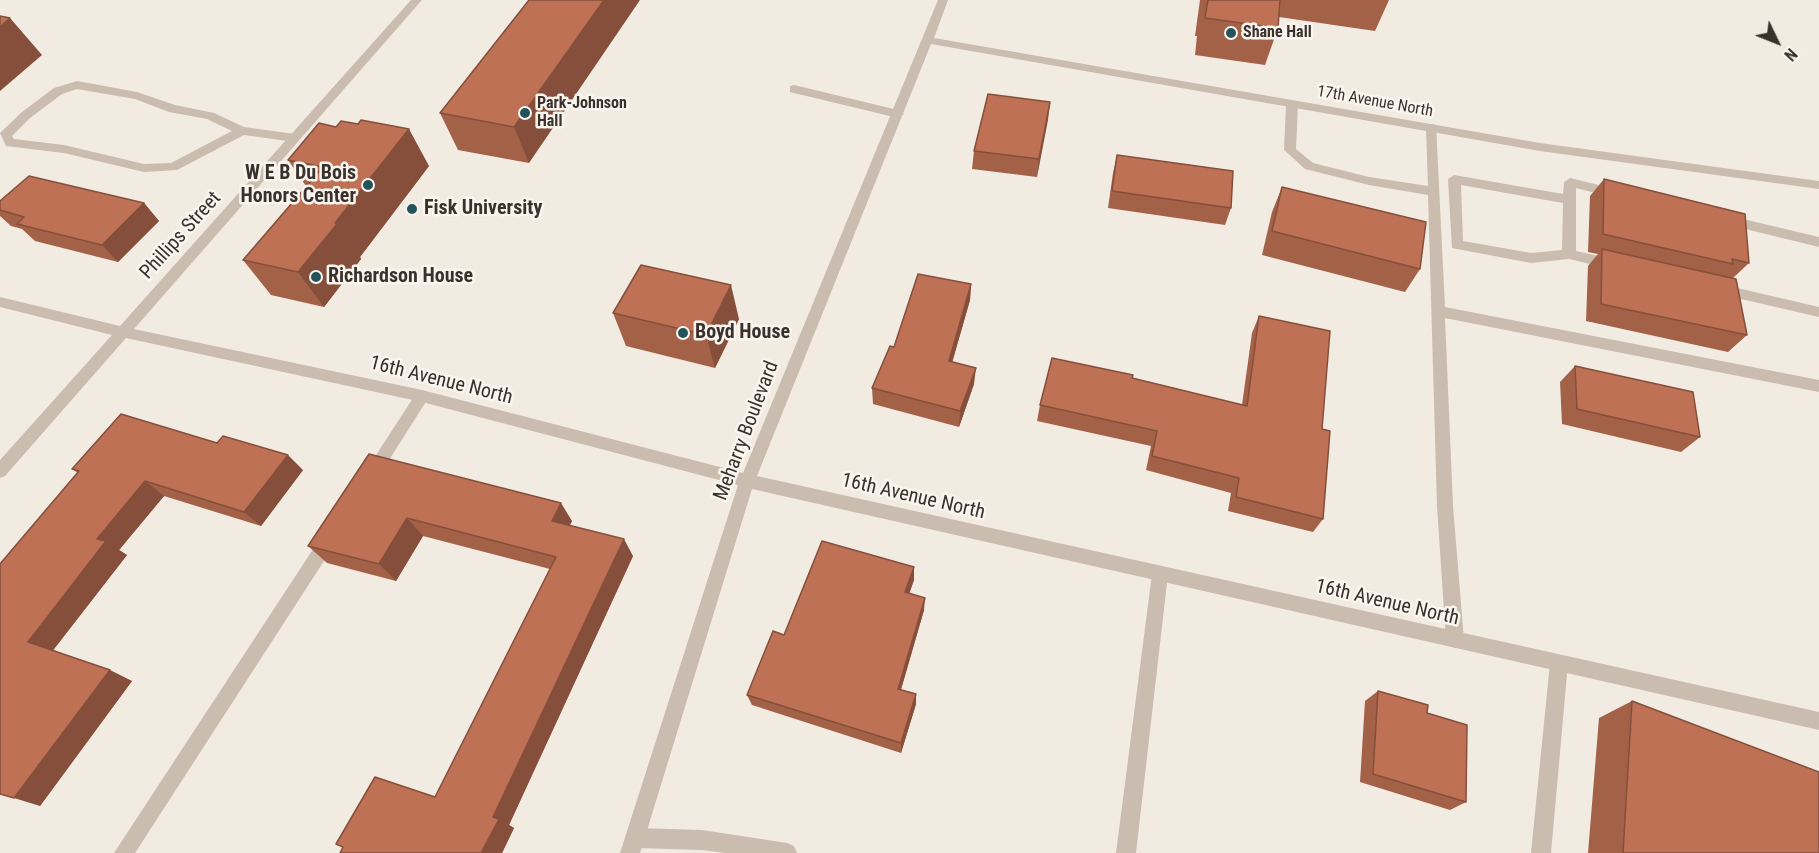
<!DOCTYPE html>
<style>
body{margin:0}
#map{position:relative;width:1819px;height:853px;overflow:hidden;background:#f2ebe2;font-family:"Roboto Condensed",sans-serif}
canvas{display:block}
.north{position:absolute;left:1747px;top:12px;width:60px;height:60px;-webkit-text-stroke:4px #faf5ef;paint-order:stroke;rotate:133deg;font-size:16px;font-weight:700;line-height:24px;text-align:center;color:#3a312c}
.north::after{content:'';display:block;margin:auto;width:21px;height:27px;background:#3a312c;clip-path:polygon(50% 0,100% 100%,50% 72%,0 100%)}
</style>
<div id="map">
<canvas width="1819" height="853"></canvas>
<div class="north">N</div>
</div>
<script>
const context = document.querySelector('canvas').getContext('2d');
context.lineJoin = 'round';
function poly(rows) {
  const path = new Path2D();
  for (const r of rows) {
    path.moveTo(r[0], r[1]);
    for (let i = 2; i < r.length; i += 2) path.lineTo(r[i], r[i + 1]);
  }
  return path;
}
function fill(path, color) {
  context.fillStyle = color;
  context.fill(path, 'evenodd');
}
function strokePath(path, color, width, dash) {
  context.strokeStyle = color;
  context.lineWidth = width;
  context.lineCap = dash ? 'butt' : 'round';
  context.setLineDash(dash || []);
  context.stroke(path);
}
function drawText(font, color, halo, rows, align = 'center') {
  context.font = font + ' "Roboto Condensed",sans-serif';
  context.lineWidth = 5;
  context.setLineDash([]);
  context.textBaseline = 'middle';
  context.strokeStyle = halo;
  context.fillStyle = color;
  for (const [text, x, y, turn = 0] of rows) {
    context.save();
    context.translate(x, y);
    context.rotate((+turn || 0) * Math.PI / 180);
    context.textAlign = isNaN(turn) ? turn : align;
    if (halo) context.strokeText(text, 0, 0);
    context.fillText(text, 0, 0);
    context.restore();
  }
}
const lane = poly([
 [77,81,137,92,175,105,214,113,244,127,295,134,301,138,295,142,244,135,177,170,144,172,64,153,6,146,0,133,22,112,54,88,77,81],
 [77,89,135,99,169,112,207,119,232,131,171,163,144,164,64,145,14,139,12,136,30,118,62,94,77,89],
 [794,85,898,110,904,114,898,118,790,92,790,86,794,85],
 [1292,100,1298,104,1296,149,1313,163,1369,177,1428,186,1426,128,1432,124,1436,125,1445,307,1819,380,1819,392,1445,318,1453,506,1464,640,1461,646,1455,648,1449,646,1446,640,1437,506,1428,195,1369,185,1305,169,1284,150,1286,104,1292,100],
 [1454,175,1563,194,1564,182,1570,178,1619,190,1621,193,1619,196,1615,198,1576,188,1576,251,1616,260,1618,264,1616,268,1611,269,1569,259,1531,263,1452,248,1448,179,1454,175],
 [1461,185,1563,203,1562,250,1531,253,1463,241,1461,185],
 [1726,215,1819,237,1819,247,1721,223,1720,220,1721,217,1726,215],
 [1720,284,1819,307,1819,317,1715,293,1713,289,1720,284],
 [422,390,427,392,429,396,427,400,377,479,372,481,367,479,364,474,367,469,417,392,422,390],
 [329,532,335,534,337,539,335,544,135,853,114,853,323,534,329,532],
 [1160,566,1166,569,1168,574,1136,853,1116,853,1152,574,1154,569,1160,566],
 [1559,655,1565,657,1568,663,1551,853,1531,853,1550,663,1553,657,1559,655],
 [636,828,702,830,787,843,794,846,797,853,725,853,702,850,636,848,629,845,626,838,629,831,636,828]
]);
const street = poly([
 [411,0,422,0,134,329,422,390,743,473,938,0,948,0,934,38,1540,143,1819,181,1819,189,1540,151,931,44,757,476,1819,712,1819,730,752,489,640,853,620,853,738,485,422,402,126,338,5,476,0,478,0,460,112,335,0,307,0,297,120,326,411,0]
]);
const wall = poly([
 [529,0,529,163,458,150,440,113],
 [1200,0,1389,0,1375,31,1279,17,1278,28,1265,65,1195,55,1197,36,1195,36],
 [1050,102,1037,177,972,169,974,151],
 [1117,155,1231,208,1225,225,1108,208,1113,173],
 [288,160,429,166,360,257,361,259,324,307,271,295,243,260,306,186],
 [1604,179,1749,263,1733,278,1747,335,1728,352,1586,321,1588,266,1598,254,1588,252,1590,196],
 [1282,187,1420,269,1405,292,1262,255,1272,212],
 [0,201,144,203,159,221,118,262,35,241,22,229,11,226,0,216],
 [971,284,970,300,952,362,974,384,959,427,873,404,872,388,894,347],
 [613,313,739,319,715,368,626,346],
 [1259,316,1322,429,1323,519,1313,532,1228,511,1231,493,1146,470,1151,446,1037,421,1040,405,1132,378,1242,405,1252,333],
 [1575,366,1700,437,1681,452,1562,424,1560,382],
 [369,454,572,521,570,525,633,556,509,825,514,828,502,853,340,853,435,797,550,569,423,536,396,581,327,563,308,546],
 [72,469,303,470,261,526,164,496,119,550,127,555,53,650,132,681,40,806,0,564,78,473],
 [914,580,909,594,924,610,901,690,916,704,901,753,752,705,747,695,784,635],
 [1378,691,1466,802,1450,810,1360,782,1365,701],
 [1632,701,1819,853,1588,853,1599,718]
]);
const shadedWall = poly([
 [604,0,640,0,529,163,514,127],
 [10,18,42,55,0,91,0,27],
 [1050,102,1048,120,1037,177,1039,159],
 [409,129,429,166,360,257,361,259,324,307,298,272,335,223],
 [144,203,159,221,118,262,102,245],
 [971,284,970,300,948,377,949,361],
 [731,285,739,319,715,368,706,335],
 [976,368,974,384,959,427,960,411],
 [288,455,303,470,261,526,244,512],
 [145,481,164,496,119,550,127,555,51,653,28,642,97,539],
 [561,503,572,521,563,538,552,521],
 [407,518,423,536,396,581,379,564],
 [624,539,633,556,509,825,514,828,502,853,481,853,493,817],
 [914,567,914,580,905,605,905,592],
 [925,598,924,610,898,699,898,689],
 [110,670,132,681,40,806,14,798],
 [916,694,916,704,901,753,901,743]
]);
const building = poly([
 [529,0,604,0,514,127,440,113,529,0],
 [1208,0,1280,0,1278,28,1205,18,1208,0],
 [0,16,10,18,0,27,0,16],
 [988,94,1050,102,1039,159,974,151,988,94],
 [361,120,409,129,335,223,337,224,298,272,243,260,323,167,288,160,319,123,336,127,341,121,358,124,361,120],
 [1117,155,1233,171,1231,208,1112,191,1117,155],
 [29,176,144,203,102,245,17,224,24,217,0,210,0,201,29,176],
 [1604,179,1745,214,1749,263,1732,259,1733,264,1603,234,1604,179],
 [1282,187,1426,222,1420,269,1272,231,1282,187],
 [1602,249,1736,279,1747,335,1601,304,1602,249],
 [641,265,731,285,706,335,613,313,641,265],
 [918,274,971,284,949,361,976,368,960,411,872,388,890,346,894,347,918,274],
 [1259,316,1330,331,1322,429,1330,431,1323,519,1236,497,1239,478,1152,456,1157,431,1040,405,1052,358,1133,375,1132,378,1247,406,1259,316],
 [1575,366,1693,392,1700,437,1577,409,1575,366],
 [121,414,217,443,223,436,288,455,244,512,145,481,97,539,106,541,28,642,110,670,14,798,0,794,0,564,79,471,72,469,121,414],
 [369,454,561,503,552,521,624,539,493,817,499,819,481,853,340,853,343,847,336,844,375,777,435,797,556,557,407,518,379,564,308,546,369,454],
 [822,541,914,567,905,592,925,598,898,689,916,694,901,743,747,695,773,631,784,635,822,541],
 [1378,691,1428,705,1427,713,1467,725,1466,802,1373,774,1378,691],
 [1632,701,1819,772,1819,853,1623,853,1632,701]
]);
const markers = [
 [1231,33,6,"#245459"],
 [525,113,6,"#245459"],
 [368,185,6,"#245459"],
 [412,209,6,"#245459"],
 [316,277,6,"#245459"],
 [683,333,6,"#245459"]
];
const farPoinames = [
 ["Shane Hall",1243,33],
 ["Park-Johnson",537,104],
 ["Hall",537,122]
];
const farStreetnames = [
 ["17th Avenue North",1375,102,10]
];
const poiNames = [
 ["W E B Du Bois",356,174,"right"],
 ["Honors Center",356,197,"right"],
 ["Fisk University",424,209],
 ["Richardson House",328,277],
 ["Boyd House",695,333]
];
const streetNames = [
 ["Phillips Street",181,236,-48],
 ["16th Avenue North",441,381,14],
 ["Meharry Boulevard",747,431,-69],
 ["16th Avenue North",913,497,13],
 ["16th Avenue North",1387,603,13]
];
fill(lane, '#cabcae');
fill(street, '#cabcae');
fill(wall, '#a36148');
fill(shadedWall, '#854f3b');
fill(building, '#be7154');
strokePath(building, '#854f3b', 1.5);
for (const [x, y, r, color] of markers) {
  const dot = new Path2D();
  dot.arc(x, y, r, 0, 2 * Math.PI);
  context.fillStyle = color;
  context.fill(dot);
  strokePath(dot, '#faf5ef', 2);
}
drawText('bold 16px', '#3a312c', '#faf5ef', farPoinames, 'left');
drawText('16px', '#3a312c', '#faf5ef', farStreetnames);
drawText('bold 20px', '#3a312c', '#faf5ef', poiNames, 'left');
drawText('20px', '#3a312c', '#faf5ef', streetNames);
</script>
